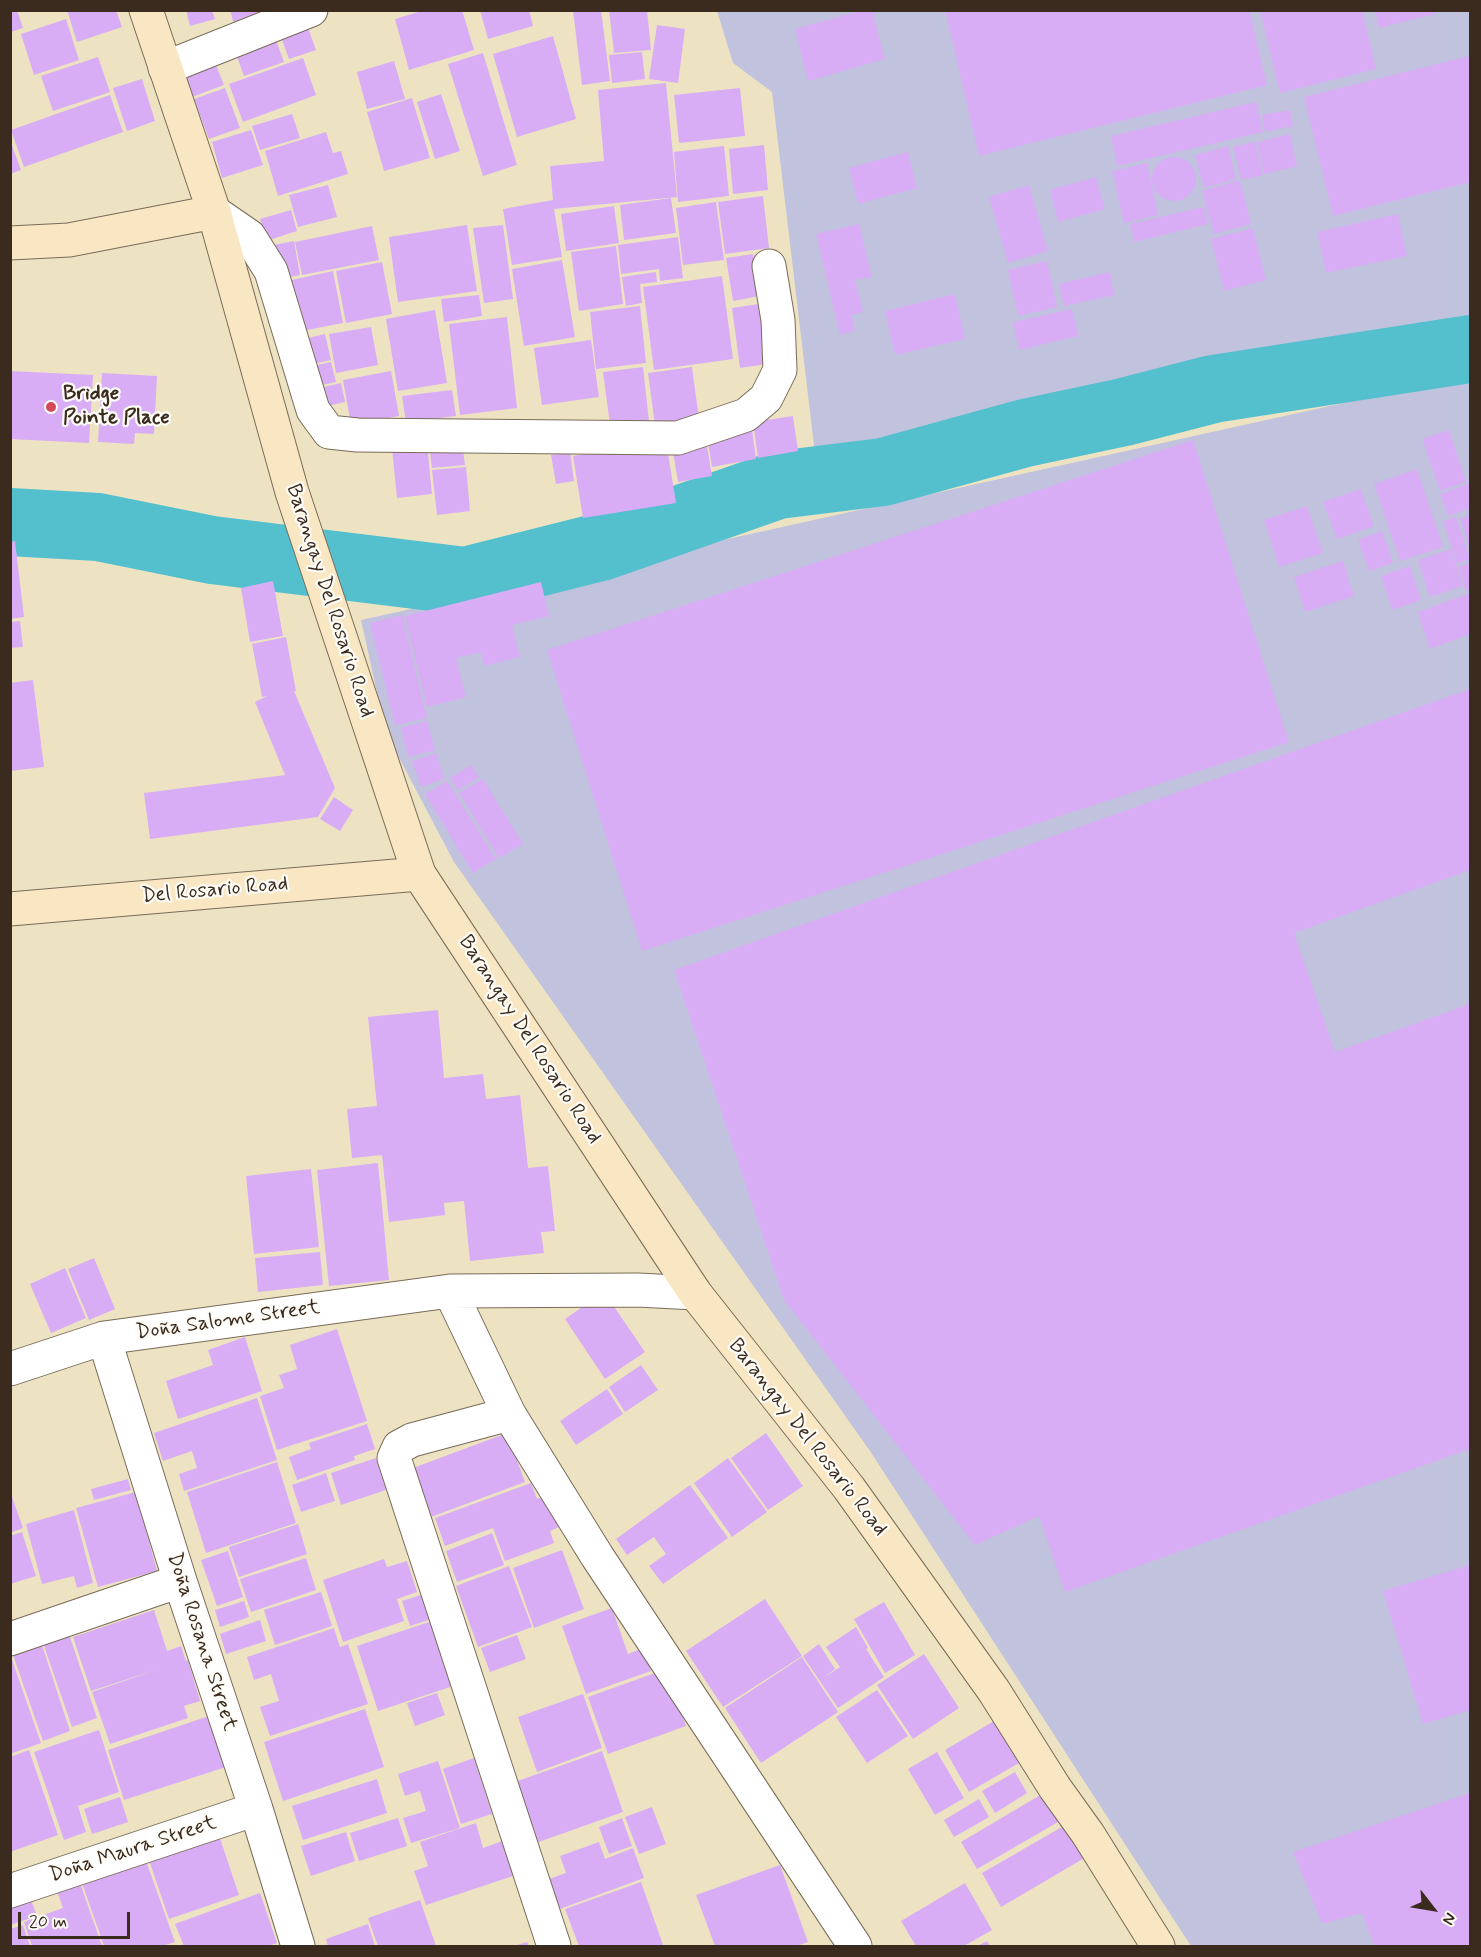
<!DOCTYPE html>
<meta charset="utf-8">
<style>
body{margin:0}
#map{position:relative;width:1481px;height:1957px;overflow:hidden;background:#ede3c3;font-family:Mynerve,sans-serif}
canvas{display:block}
.frame{position:absolute;inset:0;border:12px solid #3b2a1e;pointer-events:none}
.north{position:absolute;left:1403px;top:1879px;width:60px;height:60px;-webkit-text-stroke:4px #fdfcf7;paint-order:stroke;rotate:121deg;font-size:16px;font-weight:700;line-height:24px;text-align:center;color:#3b2a1e}
.north::after{content:'';display:block;margin:auto;width:21px;height:27px;background:#3b2a1e;clip-path:polygon(50% 0,100% 100%,50% 72%,0 100%)}
.scale{position:absolute;left:18px;top:1912px;width:112px;height:27px;box-sizing:border-box;border:3px solid #3b2a1e;border-top:0;padding-left:8px;font-size:18px;line-height:21px;white-space:nowrap;color:#3b2a1e;-webkit-text-stroke:4px #fdfcf7;paint-order:stroke}
</style>
<div id="map">
<canvas width="1481" height="1957"></canvas>
<div class="frame"></div>
<div class="north">N</div>
<div class="scale">20 m</div>
</div>
<script>
const context = document.querySelector('canvas').getContext('2d');
context.lineJoin = 'round';
function fill(path, color) {
  context.fillStyle = color;
  context.fill(path, 'evenodd');
}
function poly(rows) {
  const path = new Path2D();
  for (const r of rows) {
    if (r.length === 3) {
      path.moveTo(r[0] + r[2], r[1]);
      path.arc(r[0], r[1], r[2], 0, 2 * Math.PI);
      continue;
    }
    path.moveTo(r[0], r[1]);
    for (let i = 2; i < r.length; i += 2) path.lineTo(r[i], r[i + 1]);
  }
  return path;
}
function strokePath(path, color, width, dash) {
  context.strokeStyle = color;
  context.lineWidth = width;
  context.lineCap = dash ? 'butt' : 'round';
  context.setLineDash(dash || []);
  context.stroke(path);
}
function drawText(font, color, halo, rows, align = 'center') {
  context.font = font + ' Mynerve,sans-serif';
  context.lineWidth = 4.5;
  context.setLineDash([]);
  context.textBaseline = 'middle';
  context.strokeStyle = halo;
  context.fillStyle = color;
  for (const [text, x, y, turn = 0] of rows) {
    context.save();
    context.translate(x, y);
    context.rotate((+turn || 0) * Math.PI / 180);
    context.textAlign = isNaN(turn) ? turn : align;
    if (halo) context.strokeText(text, 0, 0);
    context.fillText(text, 0, 0);
    context.restore();
  }
}
const industrial = poly([
 [717,11,1470,11,1470,332,1216,361,815,454,772,92,733,63],
 [1470,375,1470,1946,1191,1946,870,1451,454,862,386,733,361,620]
]);
const river = poly([
 [10,522,98,527,212,550,465,581,604,546,778,485,883,472,1025,433,1124,412,1213,389,1470,349]
]);
const building = poly([
 [10,10,17,10,23,28,10,32],
 [67,10,116,10,122,27,77,42],
 [186,10,212,10,215,19,190,26],
 [230,10,275,10,234,24],
 [425,10,462,10,474,50,409,70,395,19],
 [480,10,529,10,533,26,488,39],
 [573,10,601,10,610,81,582,85],
 [609,10,647,10,651,50,614,53],
 [863,10,872,10,885,59,808,81,795,29],
 [945,10,1249,10,1267,85,979,156],
 [1260,10,1362,10,1376,69,1280,93],
 [1375,10,1434,10,1435,14,1379,28],
 [66,19,79,60,34,75,21,34],
 [657,25,685,29,678,83,649,79],
 [308,28,316,50,289,59,281,37],
 [553,36,576,119,517,137,493,54],
 [276,40,284,62,244,76,236,54],
 [642,52,645,79,612,83,609,55],
 [483,53,517,165,483,176,448,64],
 [1470,56,1470,182,1333,216,1304,97],
 [98,57,110,92,53,111,41,76],
 [303,58,316,95,243,122,229,84],
 [394,61,405,99,367,109,357,72],
 [215,63,224,85,192,97,183,75],
 [142,79,155,121,127,131,113,88],
 [666,83,677,197,554,209,562,257,512,265,503,209,553,200,550,166,604,161,598,90],
 [225,88,240,128,209,139,194,99],
 [740,88,745,136,679,143,674,95],
 [441,94,460,151,435,159,417,102],
 [110,95,123,132,24,167,11,130],
 [412,98,430,158,384,171,367,112],
 [1256,102,1263,132,1117,166,1111,136],
 [1290,110,1293,126,1265,132,1262,115],
 [292,114,300,138,260,150,252,126],
 [251,130,263,165,222,178,212,142],
 [326,132,333,153,341,151,348,174,278,196,265,151],
 [1290,134,1297,166,1264,174,1257,142],
 [10,140,21,170,10,174],
 [1255,142,1263,175,1241,180,1233,147],
 [764,145,768,190,733,194,729,149],
 [724,146,729,196,678,202,674,152],
 [1228,146,1236,179,1204,188,1195,155],
 [908,152,917,188,858,204,849,168],
 [1174,179,22],
 [1147,163,1158,215,1124,223,1112,171],
 [1096,177,1105,209,1058,222,1050,190],
 [1240,180,1251,224,1214,234,1202,191],
 [328,185,337,217,298,227,289,195],
 [1029,185,1048,251,1008,263,989,197],
 [763,196,769,248,725,254,718,202],
 [671,198,676,233,624,240,620,205],
 [716,202,724,260,683,265,676,208],
 [614,206,619,243,566,251,561,214],
 [1204,207,1208,224,1134,242,1130,224],
 [291,210,297,231,266,241,260,219],
 [1398,214,1407,256,1326,273,1317,232],
 [859,224,872,277,855,280,863,312,851,315,855,331,840,335,816,234],
 [467,225,477,291,398,302,389,237],
 [503,225,513,299,484,303,473,228],
 [372,226,379,260,302,275,295,242],
 [1253,228,1266,280,1224,291,1211,239],
 [678,237,683,278,660,281,659,269,621,274,618,245],
 [294,241,300,275,281,279,274,245],
 [616,246,623,304,579,311,571,252],
 [753,254,759,296,733,301,726,258],
 [562,260,575,337,524,346,512,269],
 [1047,261,1057,307,1018,316,1008,270],
 [382,262,392,314,346,323,336,271],
 [333,271,343,323,297,332,287,281],
 [656,272,657,282,640,284,642,303,626,306,622,277],
 [1110,272,1114,295,1064,306,1059,284],
 [722,276,733,359,654,370,643,287],
 [955,294,965,339,895,355,885,311],
 [479,295,482,316,444,322,441,299],
 [759,304,767,364,740,368,732,308],
 [640,306,646,363,596,369,590,312],
 [1072,309,1078,336,1019,350,1013,322],
 [435,310,447,383,398,391,386,319],
 [507,317,517,408,460,415,449,324],
 [371,327,378,365,336,373,329,334],
 [325,334,331,360,309,365,303,339],
 [591,340,599,397,542,405,534,348],
 [331,362,336,382,313,387,308,367],
 [643,367,649,421,610,425,603,372],
 [692,367,699,419,655,425,648,373],
 [10,371,93,375,89,443,10,439],
 [391,371,399,416,351,425,343,380],
 [102,373,157,376,154,434,135,433,134,444,98,442],
 [341,383,345,402,323,407,319,388],
 [452,390,456,416,406,422,402,396],
 [793,416,798,451,758,458,753,422],
 [751,422,756,459,712,467,706,429],
 [1449,430,1466,482,1440,491,1422,439],
 [705,434,712,476,678,482,671,440],
 [1193,440,1289,742,642,951,547,650],
 [462,441,465,465,432,468,429,445],
 [666,441,676,503,583,518,573,456],
 [427,444,432,494,397,498,392,449],
 [570,452,574,481,556,484,551,455],
 [466,467,470,511,437,515,432,470],
 [1417,469,1443,547,1400,561,1374,484],
 [1470,483,1470,508,1448,516,1440,494],
 [1361,489,1374,526,1337,539,1323,502],
 [1307,506,1323,553,1279,567,1264,520],
 [1470,515,1470,550,1460,519],
 [1456,517,1470,559,1457,564,1443,521],
 [1382,531,1393,563,1369,571,1358,540],
 [15,541,24,617,10,619,10,542],
 [1451,549,1463,586,1430,597,1418,560],
 [1343,561,1354,596,1305,612,1294,577],
 [1470,563,1470,589,1466,591,1458,567],
 [1410,566,1421,600,1392,610,1381,576],
 [273,581,283,636,250,642,241,588],
 [541,582,549,616,512,625,520,657,484,666,481,652,456,658,466,697,427,707,405,616],
 [1470,593,1470,634,1430,649,1418,612],
 [402,615,427,718,395,725,370,623],
 [20,621,23,647,10,648,10,622],
 [286,637,296,691,294,691,335,788,318,817,150,839,144,793,285,775,255,702,267,696,262,697,252,644],
 [33,680,44,767,10,771,10,683],
 [1470,689,1470,870,1294,933,1335,1052,1470,1004,1470,1449,1065,1592,1039,1516,975,1545,784,1300,674,970],
 [427,721,435,750,408,757,401,728],
 [436,753,444,779,421,787,412,761],
 [471,765,479,777,458,790,450,778],
 [483,779,523,844,499,858,459,793],
 [447,781,496,859,473,873,425,794],
 [334,797,353,810,340,831,320,819],
 [438,1010,444,1078,483,1074,486,1099,520,1095,528,1168,548,1166,555,1231,541,1232,544,1253,470,1261,464,1201,444,1203,445,1215,389,1222,382,1155,352,1158,347,1109,377,1106,368,1017],
 [378,1163,389,1280,329,1286,317,1170],
 [311,1169,319,1247,254,1254,246,1176],
 [320,1252,323,1285,258,1292,255,1258],
 [94,1258,115,1309,89,1320,68,1269],
 [65,1268,86,1318,51,1333,30,1284],
 [604,1292,645,1352,605,1379,565,1319],
 [337,1329,367,1421,277,1450,260,1396,284,1388,279,1375,297,1369,290,1345],
 [245,1337,262,1391,178,1419,166,1381,213,1365,208,1350],
 [641,1365,658,1390,625,1412,609,1387],
 [607,1389,623,1414,576,1445,560,1421],
 [257,1398,277,1460,184,1491,179,1474,197,1468,192,1451,163,1461,154,1433],
 [367,1424,375,1449,354,1456,355,1460,297,1480,289,1457,311,1449,309,1443],
 [507,1433,525,1482,431,1517,413,1468],
 [766,1433,803,1486,768,1510,731,1458],
 [376,1458,386,1490,341,1505,331,1473],
 [728,1458,767,1512,732,1537,694,1483],
 [277,1462,296,1523,206,1553,187,1492],
 [326,1473,335,1501,301,1512,292,1485],
 [128,1479,131,1490,94,1500,91,1489],
 [531,1483,537,1499,547,1495,559,1527,550,1531,554,1543,505,1561,493,1528,445,1546,435,1518],
 [690,1485,728,1538,663,1584,649,1566,666,1554,654,1537,627,1555,616,1539],
 [10,1491,23,1528,10,1533],
 [136,1492,157,1571,98,1587,76,1508],
 [74,1510,93,1583,77,1588,74,1576,42,1584,26,1524],
 [298,1524,307,1554,239,1577,229,1547],
 [22,1532,36,1576,10,1584,10,1536],
 [492,1533,504,1565,457,1582,446,1551],
 [562,1550,584,1609,534,1628,513,1568],
 [228,1551,243,1597,217,1606,201,1560],
 [306,1558,316,1590,251,1612,240,1579],
 [384,1559,387,1567,407,1561,417,1592,397,1599,404,1621,343,1642,323,1580],
 [1470,1565,1470,1710,1423,1724,1383,1591],
 [509,1566,532,1627,478,1647,456,1586],
 [321,1592,332,1626,275,1645,264,1610],
 [427,1593,435,1618,410,1626,402,1601],
 [765,1599,802,1656,723,1707,686,1651],
 [244,1601,249,1617,220,1627,215,1610],
 [884,1602,915,1655,885,1673,854,1619],
 [612,1608,628,1654,643,1648,651,1671,586,1694,562,1626],
 [154,1610,167,1651,181,1646,186,1661,188,1660,200,1701,184,1706,188,1718,110,1744,92,1692,159,1669,91,1691,73,1637],
 [260,1620,266,1641,226,1654,220,1634],
 [435,1620,456,1685,378,1711,357,1646],
 [856,1627,868,1648,866,1649,884,1677,838,1708,803,1656,819,1644,835,1669,823,1678,840,1667,826,1647],
 [334,1628,340,1647,348,1644,368,1704,270,1736,260,1707,279,1701,271,1674,254,1680,247,1657],
 [69,1634,97,1718,72,1727,43,1643],
 [517,1635,526,1659,490,1672,481,1648],
 [42,1645,70,1731,43,1741,13,1655],
 [10,1654,41,1743,10,1754],
 [924,1654,959,1708,913,1739,877,1685],
 [802,1657,838,1712,761,1763,725,1708],
 [666,1669,686,1726,608,1754,588,1697],
 [877,1690,908,1736,867,1763,836,1717],
 [437,1693,445,1715,415,1726,407,1703],
 [583,1694,602,1748,537,1772,518,1717],
 [365,1709,384,1767,283,1801,264,1742],
 [209,1716,226,1767,124,1800,108,1750],
 [994,1721,1019,1763,969,1792,945,1750],
 [99,1730,119,1792,78,1806,86,1832,64,1840,34,1752],
 [29,1750,58,1835,10,1852,10,1757],
 [602,1751,623,1812,536,1843,515,1782],
 [937,1752,964,1798,935,1815,908,1769],
 [474,1758,492,1814,461,1824,443,1769],
 [438,1761,460,1828,411,1843,403,1818,426,1811,420,1791,405,1796,398,1774],
 [1015,1772,1027,1793,995,1813,982,1791],
 [377,1779,387,1813,303,1840,292,1806],
 [1470,1793,1470,1946,1374,1946,1362,1913,1322,1924,1293,1852],
 [1042,1794,1058,1822,977,1869,961,1842],
 [120,1797,128,1822,92,1834,84,1809],
 [979,1799,989,1817,954,1837,944,1820],
 [652,1807,666,1844,639,1854,625,1817],
 [398,1818,407,1846,359,1861,350,1833],
 [622,1818,632,1846,609,1854,599,1827],
 [1074,1820,1093,1853,1001,1907,982,1873],
 [476,1823,483,1848,508,1839,519,1874,426,1905,414,1871,428,1866,420,1842],
 [218,1832,239,1895,169,1919,148,1857],
 [346,1832,355,1861,311,1876,301,1846],
 [599,1842,605,1859,633,1848,644,1878,560,1909,549,1879,566,1873,560,1856],
 [146,1861,175,1942,162,1946,104,1946,82,1883],
 [780,1865,808,1942,796,1946,715,1946,696,1895],
 [79,1880,102,1946,32,1946,24,1922,63,1908,56,1888],
 [641,1882,663,1945,658,1946,579,1946,565,1909],
 [965,1883,992,1930,964,1946,916,1946,901,1921],
 [260,1893,277,1943,268,1946,184,1946,175,1924],
 [30,1897,37,1916,10,1925,10,1904],
 [420,1900,436,1946,378,1946,368,1918],
 [368,1924,375,1946,328,1946,326,1939],
 [23,1925,30,1946,10,1946,10,1929],
 [987,1941,990,1946,977,1946],
 [527,1942,529,1946,514,1946]
]);
const street = poly([
 [165,68,311,10],
 [214,212,249,236,271,271,313,410,329,432,357,435,678,438,746,415,766,398,780,370,778,320,769,266],
 [450,1291,509,1414,597,1556,855,1946],
 [104,1338,180,1581,256,1809,298,1946],
 [10,1369,104,1338,450,1291,638,1290,695,1293],
 [509,1414,412,1440,399,1447,394,1458,554,1946],
 [10,1639,180,1581],
 [10,1891,256,1809]
]);
const secondary = poly([
 [146,10,214,212,292,492,419,874,695,1293,849,1488,994,1691,1055,1788,1088,1834,1158,1946],
 [10,243,69,240,214,212],
 [10,909,419,874]
]);
const markers = [
 [51,407,6,"#d1495b"]
];
const poiNames = [
 ["Bridge",63,395],
 ["Pointe Place",63,419]
];
const streetNames = [
 ["Barangay Del Rosario Road",329,601,72],
 ["Del Rosario Road",215,891,-5],
 ["Barangay Del Rosario Road",529,1040,57],
 ["Doña Salome Street",228,1321,-8],
 ["Barangay Del Rosario Road",807,1438,52],
 ["Doña Rosana Street",201,1642,72],
 ["Doña Maura Street",133,1850,-18]
];
fill(industrial, '#c1c2dd');
strokePath(river, '#54c0ce', 68);
fill(building, '#d8adf5');
strokePath(street, '#796b58', 35);
strokePath(secondary, '#796b58', 35);
strokePath(street, '#fff', 33);
strokePath(secondary, '#f9e7c3', 33);
for (const [x, y, r, color] of markers) {
  const dot = new Path2D();
  dot.arc(x, y, r, 0, 2 * Math.PI);
  context.fillStyle = color;
  context.fill(dot);
  strokePath(dot, '#fdfcf7', 2);
}
drawText('bold 21px', '#3b2a1e', '#fdfcf7', poiNames, 'left');
drawText('21px', '#3b2a1e', '#fdfcf7', streetNames);
</script>
